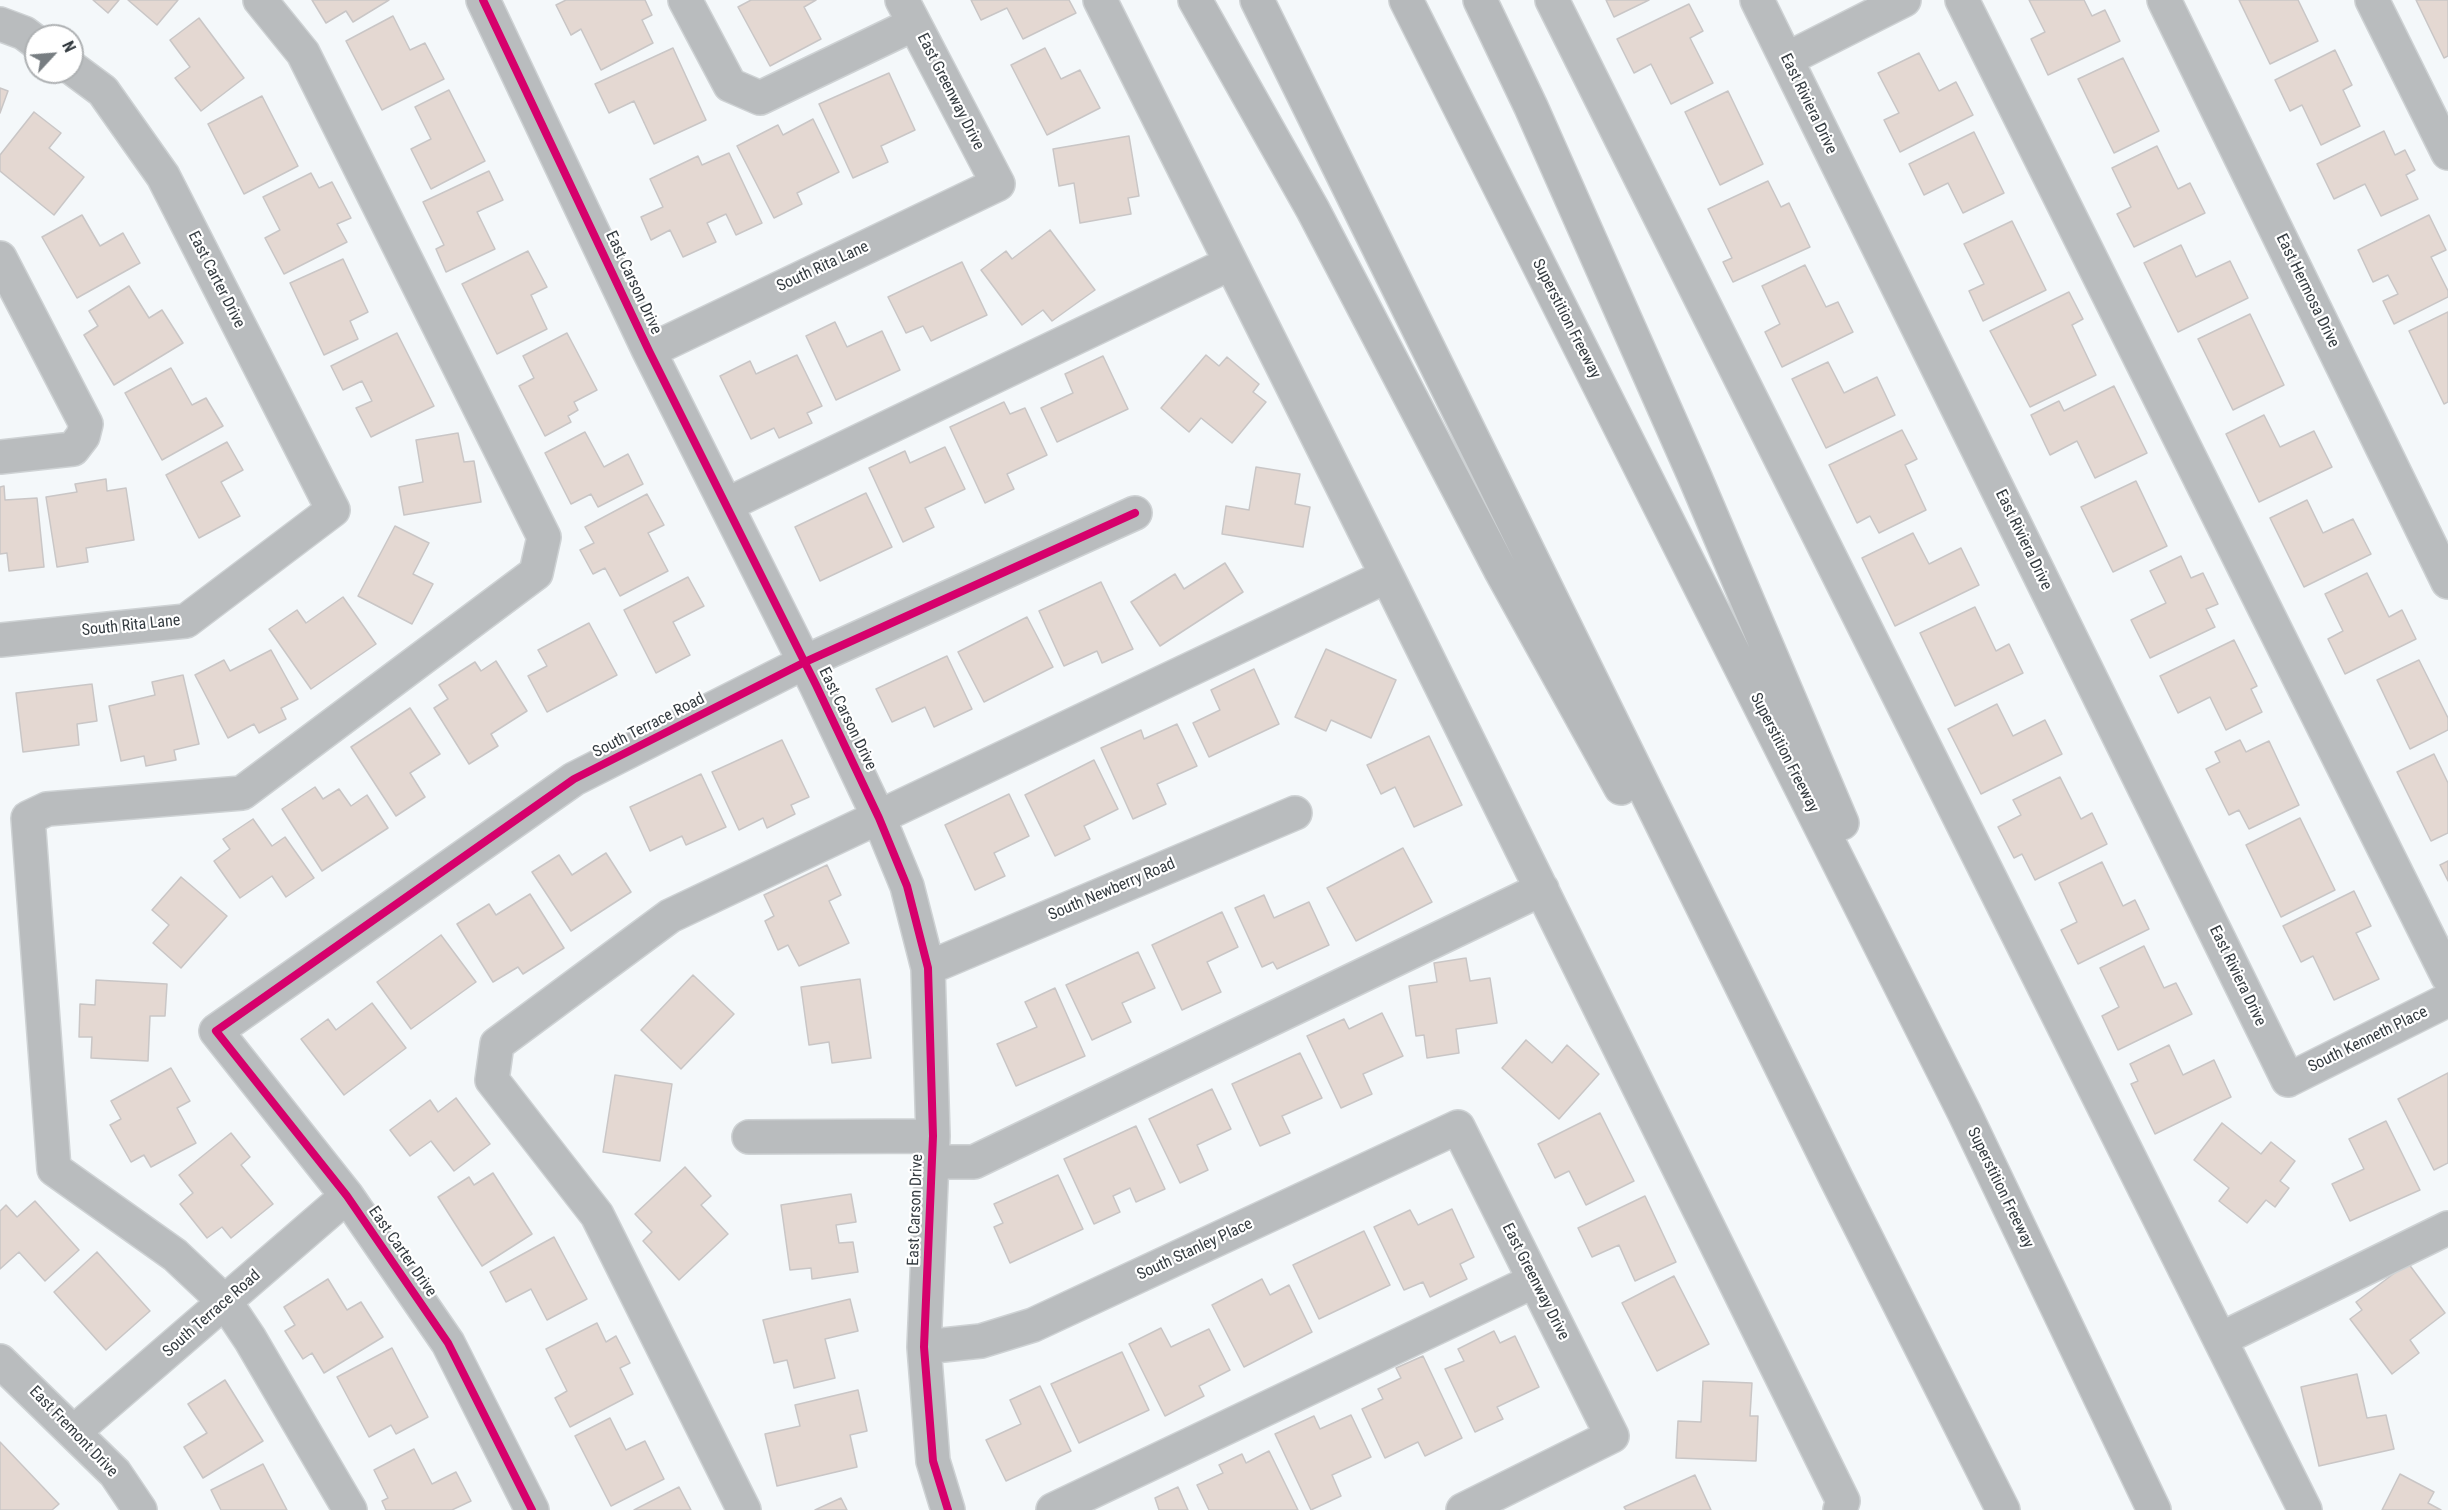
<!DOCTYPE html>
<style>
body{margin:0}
#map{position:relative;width:2448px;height:1510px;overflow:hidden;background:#f4f8fa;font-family:"Roboto Condensed",sans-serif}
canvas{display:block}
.north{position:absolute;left:24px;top:24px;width:60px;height:60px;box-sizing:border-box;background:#fff;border:2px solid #aeb1b3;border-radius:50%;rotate:64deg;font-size:16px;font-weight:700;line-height:24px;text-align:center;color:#343b40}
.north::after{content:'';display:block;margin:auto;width:21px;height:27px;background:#777d81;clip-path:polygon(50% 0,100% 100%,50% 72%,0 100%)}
</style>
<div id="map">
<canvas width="2448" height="1510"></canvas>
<div class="north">N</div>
</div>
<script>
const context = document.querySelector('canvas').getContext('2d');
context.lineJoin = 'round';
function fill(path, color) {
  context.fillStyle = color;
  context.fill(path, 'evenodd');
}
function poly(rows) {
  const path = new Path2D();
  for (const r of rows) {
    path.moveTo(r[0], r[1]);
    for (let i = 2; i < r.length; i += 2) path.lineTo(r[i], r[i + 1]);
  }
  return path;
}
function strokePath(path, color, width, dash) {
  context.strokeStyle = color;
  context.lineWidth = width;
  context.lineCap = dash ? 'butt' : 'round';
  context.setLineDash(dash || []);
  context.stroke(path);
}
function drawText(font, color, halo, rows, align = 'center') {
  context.font = font + ' "Roboto Condensed",sans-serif';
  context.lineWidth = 4.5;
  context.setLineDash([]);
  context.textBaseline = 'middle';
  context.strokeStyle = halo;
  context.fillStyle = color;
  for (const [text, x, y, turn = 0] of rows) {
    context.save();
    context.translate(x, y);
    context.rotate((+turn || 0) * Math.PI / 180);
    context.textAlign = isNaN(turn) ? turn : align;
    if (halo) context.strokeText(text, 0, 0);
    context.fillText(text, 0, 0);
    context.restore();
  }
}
const building = poly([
 [93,0,119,0,108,13,93,0],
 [128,0,178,0,157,25,128,0],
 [312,0,389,0,353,22,346,11,326,23,312,0],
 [566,0,645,0,652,15,642,20,653,43,601,70,581,29,571,35,556,5,566,0],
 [751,0,816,0,804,7,821,39,770,66,738,7,751,0],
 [971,0,1069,0,1076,13,1023,39,1007,8,981,20,971,0],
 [1606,0,1649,0,1614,17,1606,0],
 [2029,0,2084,0,2092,16,2105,10,2120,41,2048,75,2031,39,2045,32,2029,0],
 [2239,0,2298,0,2318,41,2270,64,2239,0],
 [2416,0,2448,0,2448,56,2444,58,2416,0],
 [1689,4,1703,31,1690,38,1713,83,1671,104,1651,64,1634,73,1617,39,1689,4],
 [393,16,410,50,425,43,444,79,382,110,346,41,393,16],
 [199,18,244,78,201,111,175,78,190,67,170,40,199,18],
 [673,48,706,120,654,144,634,101,609,113,595,84,673,48],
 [1045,48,1061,79,1080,70,1100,108,1047,135,1011,65,1045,48],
 [2335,50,2352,85,2343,90,2360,126,2321,145,2302,105,2290,111,2275,80,2335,50],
 [1919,53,1939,91,1956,82,1973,115,1900,152,1884,120,1899,113,1878,73,1919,53],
 [2123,58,2159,131,2114,153,2078,79,2123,58],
 [889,73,915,130,881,146,888,162,853,178,819,104,889,73],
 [0,88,8,91,0,113,0,88],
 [449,90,485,161,431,189,411,149,431,139,415,107,449,90],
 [1728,91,1763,164,1720,185,1685,112,1728,91],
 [262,96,298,166,244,194,208,124,262,96],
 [34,112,61,133,49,148,84,177,54,215,0,171,0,155,34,112],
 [813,119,839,172,797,193,802,204,774,218,737,146,778,125,783,135,813,119],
 [2384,131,2395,155,2405,150,2415,170,2406,175,2418,199,2381,216,2365,184,2334,199,2317,164,2384,131],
 [1974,132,2004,193,1963,213,1948,183,1924,195,1909,164,1974,132],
 [1129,136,1139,196,1128,198,1131,214,1080,223,1074,183,1059,186,1053,149,1129,136],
 [2157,146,2178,189,2190,183,2205,213,2134,247,2117,214,2131,207,2112,168,2157,146],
 [729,153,762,223,736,235,726,214,707,223,716,242,683,257,670,230,651,240,641,217,663,207,650,179,698,156,702,165,729,153],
 [489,171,503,200,477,212,495,249,446,272,436,249,444,245,423,202,489,171],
 [311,173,319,188,332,182,351,218,337,224,347,242,284,274,265,238,280,230,263,197,311,173],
 [1768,181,1781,207,1789,203,1810,247,1733,282,1723,262,1732,258,1708,209,1768,181],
 [82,215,100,246,123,233,140,263,77,298,42,237,82,215],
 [2429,215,2446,250,2431,257,2448,291,2448,297,2394,324,2383,301,2398,294,2388,275,2373,282,2358,250,2429,215],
 [2012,221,2046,290,1983,321,1969,291,1984,284,1964,244,2012,221],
 [1050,230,1095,290,1052,321,1043,310,1022,325,981,270,1006,251,1012,259,1050,230],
 [2181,245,2196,277,2230,261,2248,298,2178,332,2144,263,2181,245],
 [528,251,547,287,531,295,547,329,497,354,462,284,528,251],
 [343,259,368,312,350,321,358,339,324,355,290,283,343,259],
 [962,262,987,315,931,341,923,326,906,333,888,297,962,262],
 [1805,265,1826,307,1838,302,1853,332,1782,367,1765,332,1780,324,1762,286,1805,265],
 [129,286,149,318,162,310,183,343,114,385,84,335,98,326,89,311,129,286],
 [2069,292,2083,319,2072,325,2096,375,2030,407,1990,331,2069,292],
 [2448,312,2448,402,2444,404,2409,331,2448,312],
 [2250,314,2284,385,2233,410,2198,339,2250,314],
 [835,322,847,347,882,331,900,370,836,400,806,336,835,322],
 [397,333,434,406,371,437,356,408,372,401,362,381,343,390,331,366,397,333],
 [567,333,597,390,574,402,578,410,568,416,571,422,545,436,519,386,534,378,523,356,567,333],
 [797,355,822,406,807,413,812,423,779,438,774,428,751,439,720,376,750,361,756,374,797,355],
 [1206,355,1219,366,1227,357,1259,384,1253,392,1266,402,1232,443,1201,418,1189,432,1161,408,1206,355],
 [1103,356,1128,409,1057,442,1041,408,1073,393,1065,374,1103,356],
 [1828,362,1844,393,1877,377,1895,415,1826,448,1792,379,1828,362],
 [171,368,192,405,206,398,223,426,162,460,125,393,171,368],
 [2114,386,2147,453,2095,478,2077,441,2050,455,2031,415,2059,401,2064,411,2114,386],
 [1004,402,1010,414,1025,408,1047,455,1007,474,1014,489,985,503,950,427,1004,402],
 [2264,415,2280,447,2314,431,2332,467,2259,502,2226,434,2264,415],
 [1902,430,1917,459,1905,465,1926,510,1879,533,1870,516,1857,523,1829,465,1902,430],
 [585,432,604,467,628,454,643,484,598,507,591,494,571,504,545,453,585,432],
 [458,433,464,462,474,461,481,502,404,515,399,487,423,482,416,440,458,433],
 [227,442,243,470,221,482,240,516,199,538,166,475,227,442],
 [945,447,965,489,925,508,934,527,903,542,869,468,905,451,910,463,945,447],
 [1256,467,1300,474,1295,504,1310,507,1303,547,1222,534,1226,506,1249,510,1256,467],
 [106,479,107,491,126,488,134,540,86,548,88,562,57,567,46,497,77,492,75,484,106,479],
 [2136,481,2167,546,2113,572,2081,507,2136,481],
 [4,486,5,500,37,498,44,567,9,571,7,553,0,554,0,487,4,486],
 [866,493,892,547,820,581,795,527,866,493],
 [647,494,664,525,648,533,668,571,620,596,605,568,593,574,580,550,594,543,585,527,647,494],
 [2307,500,2323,533,2353,519,2371,554,2304,587,2270,518,2307,500],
 [395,526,429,543,413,574,433,584,412,624,358,596,395,526],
 [1913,533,1929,564,1961,548,1979,585,1895,626,1862,558,1913,533],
 [2181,556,2191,578,2203,573,2218,604,2206,609,2215,627,2150,658,2131,620,2166,603,2150,571,2181,556],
 [1225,563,1243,592,1160,646,1131,602,1175,574,1184,589,1225,563],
 [2367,573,2389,617,2402,610,2416,639,2345,674,2328,639,2343,631,2325,594,2367,573],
 [688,577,704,606,673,622,690,655,656,673,624,610,688,577],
 [1101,582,1133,649,1102,663,1097,651,1064,666,1039,611,1101,582],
 [343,597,376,644,311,689,269,629,297,610,306,623,343,597],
 [1975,607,1996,651,2009,644,2023,673,1955,706,1920,633,1975,607],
 [1027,617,1053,667,984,702,958,652,1027,617],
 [589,623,617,675,547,712,528,676,547,666,538,650,589,623],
 [2234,640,2257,686,2251,689,2262,712,2226,730,2210,697,2178,713,2160,676,2234,640],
 [1326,649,1396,680,1371,738,1331,720,1326,731,1295,717,1326,649],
 [271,650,298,699,281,708,286,719,259,733,254,724,228,738,195,675,224,660,230,671,271,650],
 [947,656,972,709,934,727,925,707,892,722,876,689,947,656],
 [2419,660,2448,718,2448,730,2410,749,2377,680,2419,660],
 [496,661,527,711,491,734,498,746,469,764,434,708,448,699,439,685,475,662,481,671,496,661],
 [1254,669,1279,724,1209,757,1193,723,1220,710,1211,690,1254,669],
 [183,675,199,744,174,750,176,760,146,766,144,756,121,761,109,706,155,695,152,682,183,675],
 [92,684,97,721,77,724,79,745,23,752,16,693,92,684],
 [1997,704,2013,736,2045,720,2062,754,1981,794,1948,729,1997,704],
 [410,708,440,754,410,773,425,797,396,816,351,747,410,708],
 [1177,724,1197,766,1157,784,1166,804,1133,819,1101,748,1141,730,1144,739,1177,724],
 [1429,736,1462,805,1414,827,1395,787,1381,794,1367,765,1429,736],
 [782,740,809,797,791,805,795,814,767,828,763,818,739,830,712,772,782,740],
 [2240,740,2246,752,2269,741,2299,805,2249,829,2239,810,2229,815,2206,769,2220,762,2215,752,2240,740],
 [2434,754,2448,783,2448,833,2431,841,2397,772,2434,754],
 [1094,760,1118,809,1084,826,1090,839,1055,856,1025,795,1094,760],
 [701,774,726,827,686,845,682,836,650,851,630,807,701,774],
 [2060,777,2081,819,2092,813,2107,844,2035,880,2022,854,2014,858,1998,827,2021,815,2013,800,2060,777],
 [315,787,323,799,339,789,351,806,367,795,388,828,322,871,282,809,315,787],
 [1009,794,1029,836,994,853,1005,876,975,890,945,825,1009,794],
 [2300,818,2335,890,2281,917,2246,845,2300,818],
 [253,819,272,846,285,837,314,878,286,897,272,876,240,898,214,861,230,849,223,839,253,819],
 [1403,848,1432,902,1356,941,1327,888,1403,848],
 [606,853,631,892,571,931,532,872,559,855,572,875,606,853],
 [2448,861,2448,881,2440,865,2448,861],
 [2102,862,2123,906,2135,900,2149,929,2078,964,2061,930,2077,922,2059,883,2102,862],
 [827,865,841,895,829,901,849,943,799,966,788,945,778,950,765,921,774,916,764,895,827,865],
 [181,877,227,916,181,968,153,943,169,925,152,910,181,877],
 [2354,891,2371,926,2356,933,2379,979,2334,1000,2313,956,2301,962,2283,926,2354,891],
 [530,894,564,948,523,974,518,967,493,982,457,924,489,904,496,915,530,894],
 [1264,895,1274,918,1309,902,1329,945,1277,969,1273,962,1262,967,1235,908,1264,895],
 [1222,912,1238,947,1207,962,1221,992,1182,1010,1152,945,1222,912],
 [441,935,476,982,411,1029,377,982,441,935],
 [2144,946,2164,988,2176,983,2192,1014,2118,1050,2102,1016,2119,1007,2100,968,2144,946],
 [1138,952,1155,988,1122,1003,1131,1022,1092,1040,1066,985,1138,952],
 [1466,958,1470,981,1490,978,1497,1023,1456,1029,1459,1053,1427,1058,1424,1035,1416,1036,1409,986,1437,982,1434,963,1466,958],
 [693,975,734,1014,681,1069,641,1030,693,975],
 [860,979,871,1058,832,1063,829,1042,809,1045,801,987,860,979],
 [96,980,167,984,165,1016,150,1016,148,1061,91,1058,92,1037,79,1037,80,1004,95,1005,96,980],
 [1055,988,1085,1056,1016,1086,997,1044,1037,1027,1025,1002,1055,988],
 [372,1003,406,1048,344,1095,301,1039,328,1019,336,1030,372,1003],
 [1382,1013,1403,1056,1363,1074,1372,1094,1341,1108,1307,1036,1344,1019,1349,1029,1382,1013],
 [1526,1040,1552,1063,1567,1045,1599,1074,1559,1119,1502,1068,1526,1040],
 [2169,1045,2183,1075,2214,1060,2231,1097,2155,1134,2131,1084,2138,1081,2130,1064,2169,1045],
 [1300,1053,1322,1098,1282,1116,1290,1133,1260,1146,1232,1084,1300,1053],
 [171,1068,190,1101,177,1108,196,1143,151,1167,144,1155,131,1162,110,1125,121,1119,111,1101,171,1068],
 [2448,1073,2448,1163,2434,1170,2398,1099,2448,1073],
 [615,1075,672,1084,660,1161,603,1152,615,1075],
 [1212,1089,1231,1129,1197,1145,1208,1170,1180,1183,1149,1119,1212,1089],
 [456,1098,490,1144,454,1171,431,1141,410,1156,390,1130,430,1100,438,1112,456,1098],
 [1600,1113,1634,1181,1586,1205,1569,1171,1555,1178,1538,1144,1600,1113],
 [2386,1121,2420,1190,2350,1221,2332,1184,2364,1169,2349,1139,2386,1121],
 [2222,1123,2261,1154,2271,1142,2295,1161,2280,1181,2289,1188,2275,1207,2266,1200,2247,1223,2219,1201,2229,1188,2194,1160,2222,1123],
 [1136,1126,1165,1189,1136,1202,1130,1188,1113,1196,1120,1212,1094,1224,1064,1159,1136,1126],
 [231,1133,250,1157,241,1165,273,1204,231,1238,222,1227,207,1238,180,1204,193,1193,179,1175,231,1133],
 [685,1167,711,1196,701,1205,728,1234,679,1280,643,1241,652,1232,635,1214,685,1167],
 [493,1173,532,1234,482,1266,438,1197,469,1177,474,1185,493,1173],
 [1058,1175,1083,1229,1010,1263,994,1227,1003,1223,994,1204,1058,1175],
 [851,1194,856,1222,836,1225,839,1243,853,1242,858,1272,812,1279,811,1268,790,1270,781,1205,851,1194],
 [1645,1196,1676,1262,1635,1281,1619,1245,1592,1257,1578,1228,1645,1196],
 [35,1201,79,1250,45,1281,19,1252,0,1269,0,1211,6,1205,17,1217,35,1201],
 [1452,1209,1474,1257,1460,1264,1467,1279,1430,1297,1423,1282,1404,1290,1374,1227,1410,1210,1418,1225,1452,1209],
 [1364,1231,1390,1285,1319,1319,1293,1265,1364,1231],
 [554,1237,587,1299,547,1320,531,1289,506,1302,490,1272,554,1237],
 [97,1252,150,1311,106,1350,54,1292,97,1252],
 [2408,1263,2445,1313,2410,1340,2419,1353,2392,1374,2350,1319,2362,1310,2356,1302,2408,1263],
 [1674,1276,1709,1344,1657,1371,1622,1303,1674,1276],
 [328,1279,347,1310,361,1302,383,1337,324,1373,312,1353,303,1359,285,1331,295,1325,284,1307,328,1279],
 [1262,1279,1270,1295,1289,1285,1312,1332,1244,1367,1212,1305,1262,1279],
 [850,1299,858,1331,825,1339,835,1378,794,1388,787,1360,774,1363,763,1320,850,1299],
 [597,1323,606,1342,616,1336,630,1363,620,1368,633,1394,570,1427,555,1398,567,1391,546,1349,597,1323],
 [1161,1328,1171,1347,1209,1329,1230,1370,1199,1386,1204,1396,1165,1416,1129,1344,1161,1328],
 [1494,1331,1500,1343,1515,1336,1539,1387,1497,1407,1503,1419,1475,1432,1445,1369,1464,1361,1458,1349,1494,1331],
 [392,1348,428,1417,396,1434,391,1425,369,1437,337,1377,392,1348],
 [1122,1352,1149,1410,1079,1443,1051,1384,1122,1352],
 [1423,1356,1462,1438,1425,1456,1418,1442,1385,1458,1362,1409,1383,1399,1378,1389,1401,1378,1396,1368,1423,1356],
 [2357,1374,2367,1418,2386,1415,2394,1449,2319,1466,2301,1387,2357,1374],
 [225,1380,263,1441,203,1478,184,1447,207,1433,188,1404,225,1380],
 [1703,1381,1752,1383,1750,1416,1758,1416,1756,1461,1676,1458,1678,1421,1701,1422,1703,1381],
 [1040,1386,1071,1451,1006,1481,986,1440,1021,1424,1010,1400,1040,1386],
 [858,1390,867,1431,850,1435,857,1467,777,1486,765,1434,800,1426,795,1405,858,1390],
 [1351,1415,1371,1457,1332,1475,1341,1496,1311,1510,1275,1434,1314,1416,1320,1429,1351,1415],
 [610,1418,626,1450,645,1441,664,1479,611,1506,575,1436,610,1418],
 [0,1442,59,1504,52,1510,0,1510,0,1442],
 [414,1449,432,1484,456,1472,471,1501,452,1510,386,1510,382,1501,388,1498,374,1470,414,1449],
 [1269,1451,1298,1510,1209,1510,1197,1485,1223,1473,1219,1465,1242,1454,1246,1463,1269,1451],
 [263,1464,287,1510,221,1510,211,1490,263,1464],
 [2400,1474,2434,1492,2428,1503,2441,1510,2382,1510,2400,1474],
 [1695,1475,1711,1510,1626,1510,1624,1507,1695,1475],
 [679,1487,691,1510,634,1510,679,1487],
 [1178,1487,1188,1510,1159,1510,1155,1498,1178,1487],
 [841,1498,847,1510,815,1510,841,1498]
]);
const minor = poly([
 [260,0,303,53,544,537,536,573,242,793,47,809,28,818,54,1169,175,1255,226,1303,250,1339,350,1510],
 [483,0,649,351,816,685,879,818,907,886,928,968,933,1136,924,1347,933,1461,948,1510],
 [685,0,730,85,760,98,914,24],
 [1100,0,1387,576,1843,1501,1840,1510],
 [1552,0,2305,1510],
 [1757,0,2288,1080,2448,1000],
 [1962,0,2448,977],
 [2164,0,2448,582],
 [2372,0,2448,153],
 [0,24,24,33,36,42],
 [1787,59,1904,0],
 [0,258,86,424,83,436,73,449,0,457],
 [649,351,998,184,902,0],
 [726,505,1231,263],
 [0,640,186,621,333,510,163,176,103,91,72,68],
 [928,968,1295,813],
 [749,1137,933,1136],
 [931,1162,974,1162,1542,889],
 [2221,1339,2448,1228],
 [924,1347,981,1341,1033,1325,1458,1127,1612,1436,1463,1510],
 [0,1361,115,1473,140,1510],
 [75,1431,347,1196],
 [532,1510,448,1343,347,1196,216,1031,574,779,805,662,1135,513],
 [744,1510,597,1215,492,1080,497,1044,670,916,1387,576],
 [1053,1510,1534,1281]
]);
const highway = poly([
 [1195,0,1313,210,1500,569,1621,788],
 [1257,0,1836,1178,2003,1510],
 [1406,0,1964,1112,2154,1510],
 [1480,0,1531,107,1694,475,1842,823]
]);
const cycleway = poly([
 [483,0,649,351,816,685,879,818,907,886,928,968,933,1136,924,1347,933,1461,948,1510],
 [532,1510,448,1343,347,1196,216,1031,574,779,805,662,1135,513]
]);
const streetNames = [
 ["East Greenway Drive",950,92,63],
 ["East Riviera Drive",1808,104,64],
 ["South Rita Lane",823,267,-25],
 ["East Carter Drive",216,280,63],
 ["East Carson Drive",633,283,65],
 ["East Hermosa Drive",2307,291,64],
 ["Superstition Freeway",1566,319,63],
 ["East Riviera Drive",2023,540,64],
 ["South Rita Lane",131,626,-6],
 ["East Carson Drive",847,719,64],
 ["South Terrace Road",649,726,-27],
 ["Superstition Freeway",1784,753,63],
 ["South Newberry Road",1112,890,-23],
 ["East Riviera Drive",2237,976,64],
 ["South Kenneth Place",2368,1040,-26],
 ["Superstition Freeway",2000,1188,64],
 ["East Carson Drive",916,1210,-88],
 ["South Stanley Place",1195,1250,-25],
 ["East Carter Drive",402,1252,55],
 ["East Greenway Drive",1535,1282,63],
 ["South Terrace Road",212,1314,-41],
 ["East Fremont Drive",73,1432,46]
];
fill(building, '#e4d8d2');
strokePath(building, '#c9c6c6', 1.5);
strokePath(minor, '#ced2d4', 36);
strokePath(highway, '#ced2d4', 36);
strokePath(minor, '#b9bcbe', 33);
strokePath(highway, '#b6b9bb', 33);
strokePath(cycleway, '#d6006c', 8);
drawText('16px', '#343b40', '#fff', streetNames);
</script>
